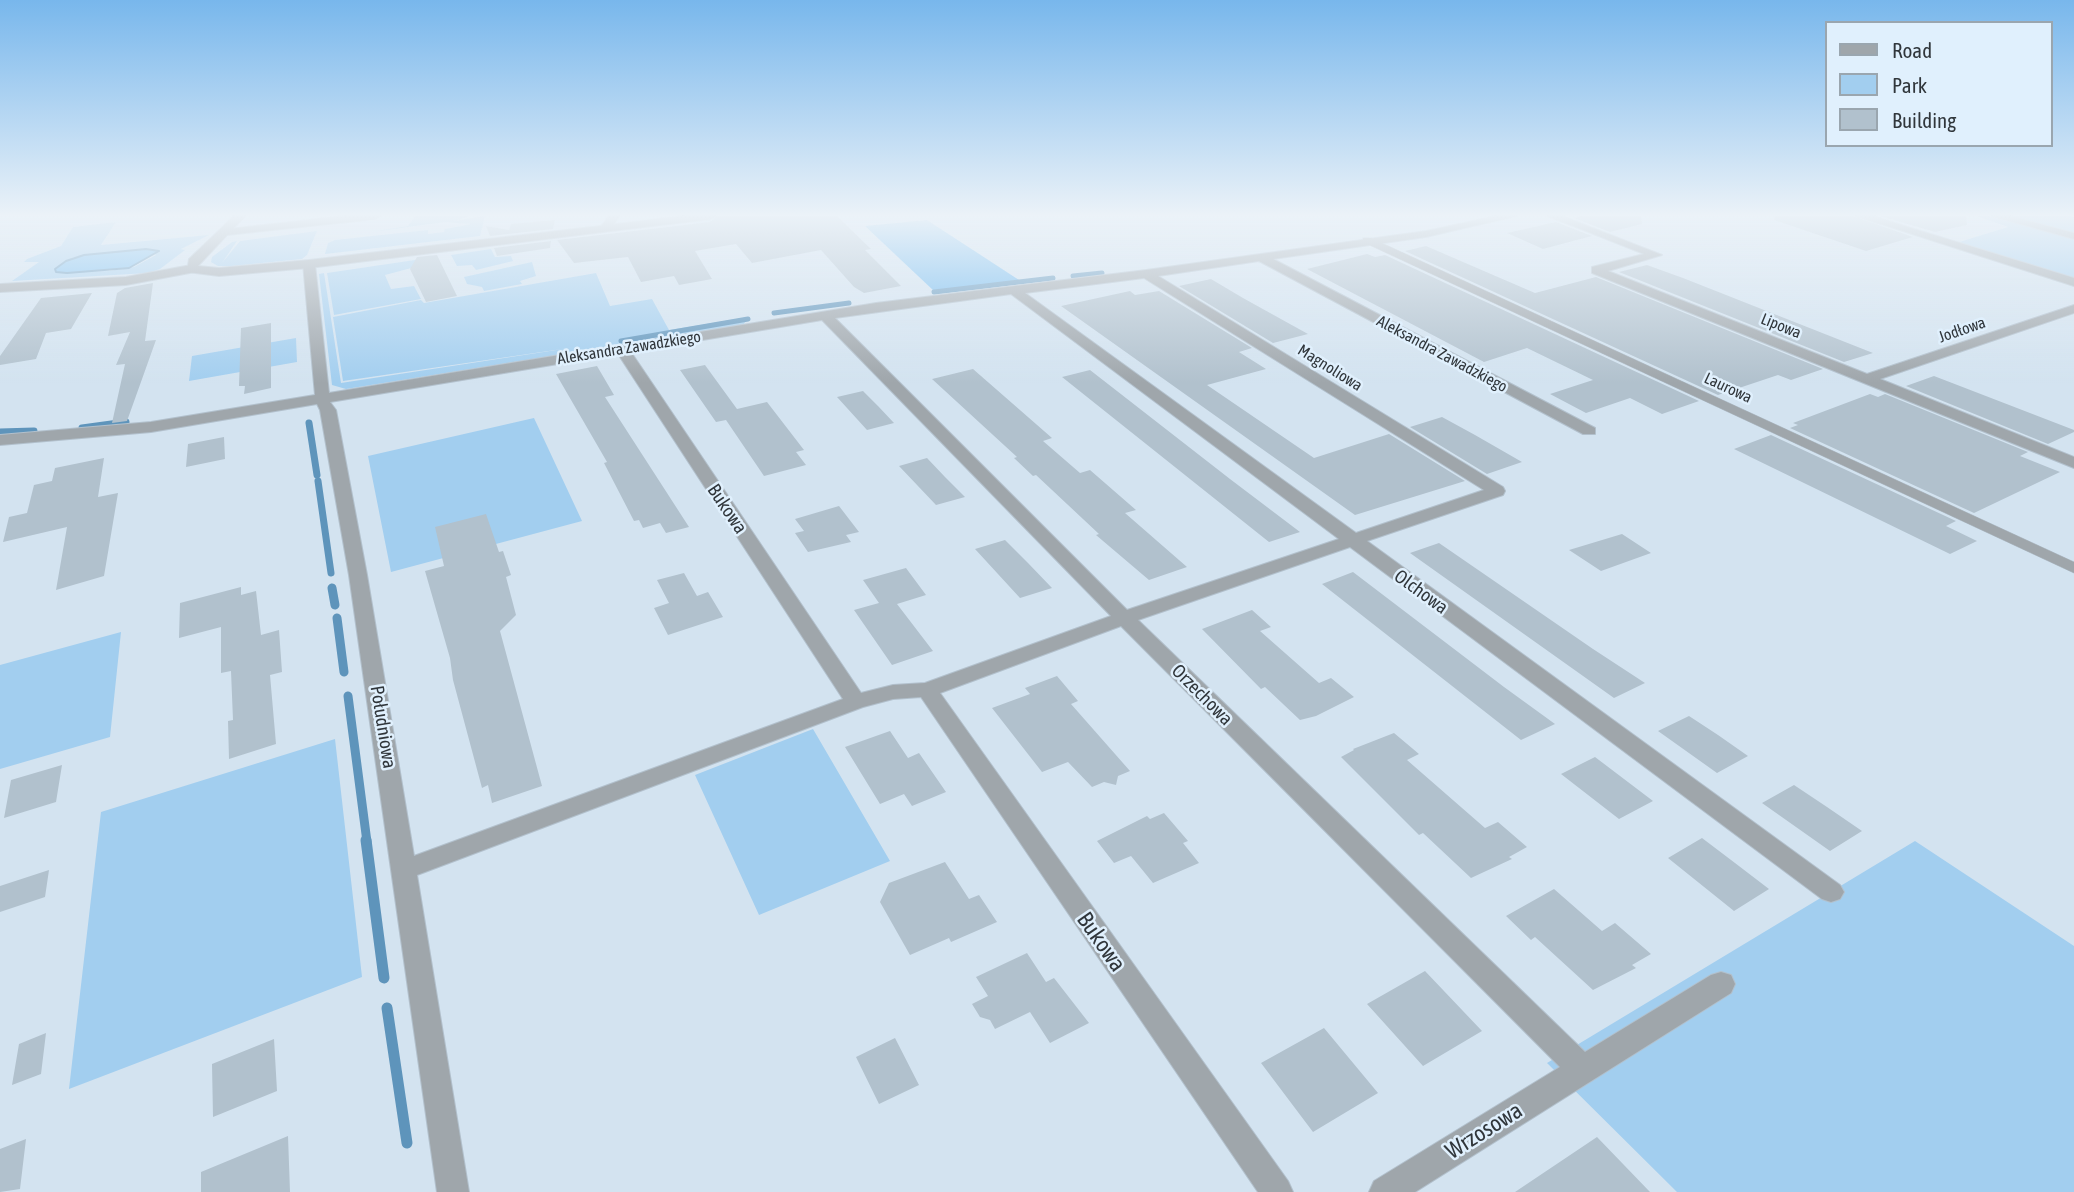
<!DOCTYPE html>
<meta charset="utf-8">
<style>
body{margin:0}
#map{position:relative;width:2074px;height:1192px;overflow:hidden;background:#d3e3f0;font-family:"Asap Condensed",sans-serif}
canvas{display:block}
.legend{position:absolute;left:1825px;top:21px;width:228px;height:126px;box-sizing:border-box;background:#e0f0fd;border:2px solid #9aa6af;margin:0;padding:9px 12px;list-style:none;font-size:21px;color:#30363b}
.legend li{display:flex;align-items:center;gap:14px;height:35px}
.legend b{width:35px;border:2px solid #9aa6af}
</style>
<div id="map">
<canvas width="2074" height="1192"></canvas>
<ul class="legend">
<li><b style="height:9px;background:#9fa6ab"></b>Road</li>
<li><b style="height:19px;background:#a2ceef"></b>Park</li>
<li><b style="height:19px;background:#b1c1cd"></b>Building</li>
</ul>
</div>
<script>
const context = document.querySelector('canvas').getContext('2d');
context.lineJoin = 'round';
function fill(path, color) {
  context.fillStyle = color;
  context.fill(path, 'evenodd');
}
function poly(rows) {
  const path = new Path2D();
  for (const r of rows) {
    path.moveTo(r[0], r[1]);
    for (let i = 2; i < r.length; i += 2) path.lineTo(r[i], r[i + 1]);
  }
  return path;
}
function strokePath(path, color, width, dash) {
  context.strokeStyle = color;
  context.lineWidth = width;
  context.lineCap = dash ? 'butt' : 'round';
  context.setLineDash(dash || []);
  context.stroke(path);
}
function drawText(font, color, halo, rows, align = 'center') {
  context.font = font + ' "Asap Condensed",sans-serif';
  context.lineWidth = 5;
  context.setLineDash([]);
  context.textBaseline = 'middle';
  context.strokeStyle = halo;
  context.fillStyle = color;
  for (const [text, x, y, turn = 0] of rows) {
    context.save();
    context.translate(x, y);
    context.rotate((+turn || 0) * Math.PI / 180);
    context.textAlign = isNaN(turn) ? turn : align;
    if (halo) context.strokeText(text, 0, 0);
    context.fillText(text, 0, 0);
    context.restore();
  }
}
const green = poly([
 [415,216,470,216,454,221,485,216,480,236,325,254,328,243,335,240,428,230,428,234,444,232,445,229,471,224,445,222,371,232,408,226],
 [1977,216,1988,216,2074,238,2074,278,1956,243,2008,227],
 [2005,216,2071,216,2074,217,2074,234],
 [116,222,101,245,209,235,181,249,185,250,160,269,148,273,12,281,39,262,24,262,27,259,61,246,73,227],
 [146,249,156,255,134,267,109,271,56,272,72,258,84,255],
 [317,231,307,255,302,259,231,266,218,266,211,262,212,257,232,242,237,241,222,263,240,241],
 [491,249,495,257,511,256,513,261,476,270,472,265,457,266,451,255],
 [435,257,434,262,385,275,391,289,414,286,421,299,334,315,327,273],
 [532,262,536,276,520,281,522,284,484,291,482,287,467,284,464,277],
 [324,273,341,383,576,347,343,381,333,317,421,300,424,303,596,273,610,306,652,299,669,330,749,317,743,325,346,389,332,385,319,274],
 [296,338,297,362,189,381,192,356],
 [534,418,582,521,391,572,368,456],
 [121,632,110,737,0,769,0,665],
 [813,729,890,861,759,915,695,775],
 [335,739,362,977,69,1089,101,812],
 [1915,841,2074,946,2074,1192,1677,1192,1547,1063]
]);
const forest = poly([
 [927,220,1019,280,934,291,865,226]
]);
const water = poly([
 [146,249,159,251,129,268,67,273,56,272,55,269,66,261,84,255,146,249]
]);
const streamFar3 = poly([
 [1073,276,1102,273],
 [934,292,1053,278],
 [774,313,849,303],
 [621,341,748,319]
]);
const streamFar2 = poly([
 [309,423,317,475],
 [82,428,126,422],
 [0,432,34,431],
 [318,481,331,573]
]);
const streamFar1 = poly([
 [332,588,335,605],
 [337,618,344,672],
 [348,696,367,842]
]);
const stream = poly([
 [366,840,384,978],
 [387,1008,407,1143]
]);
const building = poly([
 [717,216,837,216,871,249,865,250,901,286,864,293,854,287,821,250,752,263,736,244,695,251,712,279,679,285,674,276,641,282,628,257,574,263,557,240,710,222],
 [1582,216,1641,216,1642,224,1610,232,1574,218],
 [1775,216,1853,216,1913,237,1866,251,1774,220],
 [1880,216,1966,216,1967,225,1935,232],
 [555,220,553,229,490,236,486,226,509,230,511,224],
 [1556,222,1592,236,1543,249,1507,233],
 [551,241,550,248,497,256,494,248],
 [1426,246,1535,293,1596,277,1823,369,1791,380,1778,375,1718,395,1405,251],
 [1367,254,1375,257,1385,255,1699,401,1662,414,1630,398,1586,413,1550,394,1593,380,1527,348,1484,362,1307,269],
 [437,255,457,296,426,302,410,269,417,257],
 [1647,265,1683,278,1873,353,1844,362,1619,272],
 [1211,279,1243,298,1308,334,1273,343,1179,286],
 [153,283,145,341,156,340,127,421,112,423,125,364,116,365,130,332,108,336,117,293,125,288],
 [1130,291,1135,295,1159,291,1252,348,1239,352,1266,369,1207,385,1314,458,1389,434,1465,481,1355,515,1061,306],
 [92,293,71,329,46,333,36,359,0,365,0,356,41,298],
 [271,323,271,388,244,394,245,386,239,386,241,328],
 [705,365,737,409,767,402,804,450,796,452,806,465,764,476,726,420,716,422,680,370],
 [597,366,614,395,605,397,689,527,666,533,660,523,643,528,639,520,634,521,604,463,607,462,556,374],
 [973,369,1052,438,1043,441,1080,473,1090,470,1136,510,1125,513,1187,567,1149,580,1096,535,1099,534,1036,475,1033,476,1014,458,1017,457,932,379],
 [1090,370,1230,479,1300,532,1269,542,1062,377],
 [1934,376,2074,430,2074,432,2048,444,1906,386],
 [863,391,878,406,894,423,867,430,837,397],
 [1870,394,1878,397,1885,394,2028,452,2020,456,2060,472,1974,513,1790,428,1798,425,1793,423],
 [1442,417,1475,435,1522,462,1487,474,1410,427],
 [1771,435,1956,521,1946,526,1977,541,1950,554,1734,449],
 [224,437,225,459,186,467,188,444],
 [104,458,98,497,118,493,104,576,56,590,67,527,3,542,9,517,27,513,34,485,52,481,55,468],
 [927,458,945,477,965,497,936,505,899,466],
 [839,506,859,532,846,535,851,542,808,552,795,533,804,531,795,519],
 [486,514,499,552,503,551,511,575,506,577,516,615,500,631,542,786,492,803,488,785,482,788,453,680,450,658,425,571,444,566,435,527],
 [1622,534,1651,553,1601,571,1569,550],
 [1005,540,1028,563,1052,588,1020,598,975,549],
 [1439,543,1593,649,1645,683,1614,698,1410,553],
 [906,568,926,595,897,604,933,651,892,665,854,610,879,603,863,580],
 [1353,572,1504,687,1555,724,1521,740,1322,584],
 [684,573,697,596,708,592,723,617,668,635,654,608,669,603,657,580],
 [241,587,241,595,256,591,261,635,279,630,282,672,270,675,276,744,229,759,228,721,233,720,231,671,221,673,221,627,179,638,180,603],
 [1252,610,1271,627,1260,631,1319,683,1331,678,1354,697,1316,716,1300,720,1265,687,1261,689,1202,629],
 [1057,676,1078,701,1071,704,1130,771,1118,776,1116,785,1104,782,1092,787,1068,762,1042,772,992,708,1030,694,1025,688],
 [1689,716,1718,735,1748,756,1717,773,1658,731],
 [890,731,908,758,919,753,946,792,912,806,904,794,880,804,845,747],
 [1394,733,1419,754,1407,760,1485,828,1498,822,1527,847,1509,857,1512,859,1471,878,1423,833,1419,835,1341,757,1354,750,1353,749],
 [1595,757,1653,801,1619,819,1561,774],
 [62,765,56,802,4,818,11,780],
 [1794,785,1827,807,1862,831,1830,851,1762,803],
 [1164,813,1188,841,1183,843,1199,863,1153,883,1131,856,1114,863,1097,841,1147,816,1150,819],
 [1702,838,1735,863,1769,889,1734,911,1668,858],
 [945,862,969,899,979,895,997,922,951,942,949,938,910,955,880,902,889,883],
 [49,870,45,897,0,912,0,886],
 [1554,889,1602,931,1615,923,1651,954,1632,965,1636,968,1593,990,1535,937,1531,940,1506,916],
 [1027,953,1046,982,1054,978,1089,1023,1050,1043,1030,1012,995,1029,990,1020,980,1017,972,1004,988,996,976,977],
 [1425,971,1482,1031,1423,1066,1367,1004],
 [1324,1028,1378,1093,1313,1132,1261,1063],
 [46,1033,41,1074,12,1085,19,1044],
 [895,1038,919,1085,879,1104,856,1057],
 [274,1039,277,1091,213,1117,212,1064],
 [288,1136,290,1192,201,1192,201,1172],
 [1597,1137,1650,1192,1515,1192],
 [26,1139,20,1189,0,1192,0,1149]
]);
const service = poly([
 [1363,238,1371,238,2074,562,2074,573,1363,242,1363,238]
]);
const minor = poly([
 [347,216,380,216,375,219,227,235,221,232,227,229,347,216],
 [609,216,619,216,610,230,602,230,600,228,609,216],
 [1497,216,1516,216,1426,237,1273,259,1595,428,1595,434,1583,434,1259,261,1158,276,1503,487,1505,491,1503,495,1367,541,1840,885,1844,892,1840,899,1831,902,1822,899,1350,547,1138,620,1585,1052,1711,975,1721,972,1731,975,1735,984,1731,993,1415,1192,1369,1192,1374,1181,1560,1067,1121,626,940,693,1288,1181,1293,1192,1258,1192,921,697,893,699,863,707,417,875,469,1192,437,1192,349,575,320,410,317,404,151,432,0,445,0,435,151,422,315,395,303,264,309,260,315,264,329,393,876,303,1146,270,1426,231,1497,216],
 [1144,278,1484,490,1356,533,1025,293,1144,278],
 [1011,294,1339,539,1127,610,835,318,1011,294],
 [822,320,1111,616,925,683,893,685,861,693,631,352,822,320],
 [618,354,843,699,414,856,367,575,336,410,330,402,618,354],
 [1548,216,1562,216,1662,255,1608,271,1867,374,2074,305,2074,313,1880,379,2074,457,2074,468,1592,273,1592,267,1644,254,1548,216],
 [1856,216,1872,216,2074,278,2074,286,1856,216],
 [1992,216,2009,216,2074,233,2074,239,1992,216],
 [191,265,195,266,195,272,126,285,0,292,0,284,126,277,191,265]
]);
const tertiary = poly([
 [234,216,245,216,198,266,219,268,309,260,685,216,715,216,710,219,309,268,219,276,187,272,189,259,234,216]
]);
const farStreetnames = [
 ["Lipowa",1781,326,22],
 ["Jodłowa",1962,330,-19],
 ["Aleksandra Zawadzkiego",629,348,-9],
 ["Aleksandra Zawadzkiego",1442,354,28],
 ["Magnoliowa",1330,368,32],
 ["Laurowa",1728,388,25]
];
const streetNames = [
 ["Bukowa",727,509,56],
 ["Olchowa",1421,592,36],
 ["Orzechowa",1202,695,45],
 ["Południowa",383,727,81]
];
const nearStreetnames = [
 ["Bukowa",1101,942,55],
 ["Wrzosowa",1484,1131,-32]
];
fill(green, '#a2ceef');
fill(forest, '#6eb9ef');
fill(water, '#71bcf2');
strokePath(water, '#5e94bb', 2);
strokePath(streamFar3, '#5e94bb', 5);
strokePath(streamFar2, '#5e94bb', 7);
strokePath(streamFar1, '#5e94bb', 9);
strokePath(stream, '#5e94bb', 11);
fill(building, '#b1c1cd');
strokePath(service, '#b2c0cc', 1);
strokePath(minor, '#b2c0cc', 2);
strokePath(tertiary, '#b2c0cc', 2);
fill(service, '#9fa6ab');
fill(minor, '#9fa6ab');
fill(tertiary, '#9fa6ab');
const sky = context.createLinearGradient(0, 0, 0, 383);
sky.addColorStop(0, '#78b7ec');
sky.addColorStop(0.56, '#ebf2f8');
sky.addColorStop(1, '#ebf2f800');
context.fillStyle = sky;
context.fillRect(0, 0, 2074, 383);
drawText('16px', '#30363b', '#e0f0fd', farStreetnames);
drawText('19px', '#30363b', '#e0f0fd', streetNames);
drawText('23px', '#30363b', '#e0f0fd', nearStreetnames);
</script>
